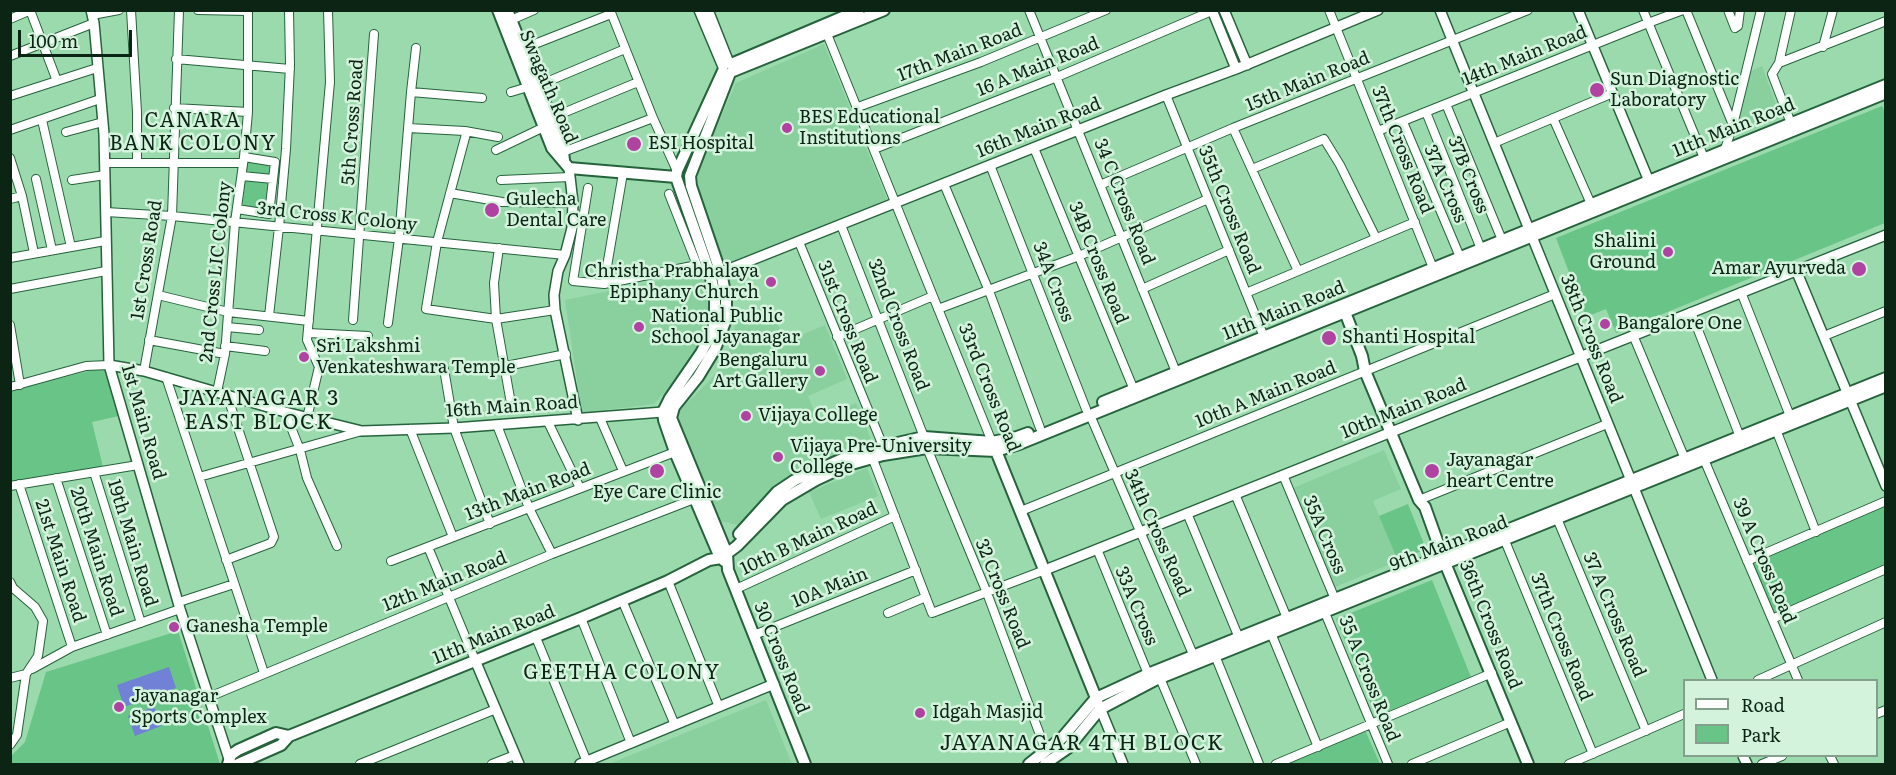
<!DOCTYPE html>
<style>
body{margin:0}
#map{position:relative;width:1896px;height:775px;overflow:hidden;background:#9bdaad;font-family:Literata,serif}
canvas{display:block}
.frame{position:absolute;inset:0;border:12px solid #0b2414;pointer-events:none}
.legend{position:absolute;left:1683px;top:679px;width:195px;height:78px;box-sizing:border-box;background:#d4f3dc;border:2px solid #84a08c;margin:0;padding:8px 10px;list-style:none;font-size:18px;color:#0b2414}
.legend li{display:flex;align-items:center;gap:12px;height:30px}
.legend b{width:30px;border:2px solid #84a08c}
.scale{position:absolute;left:18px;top:30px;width:114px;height:27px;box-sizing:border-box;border:3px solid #0b2414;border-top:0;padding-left:8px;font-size:18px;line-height:21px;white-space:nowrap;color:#0b2414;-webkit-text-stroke:4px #d4f3dc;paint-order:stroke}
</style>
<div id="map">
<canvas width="1896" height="775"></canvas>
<div class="frame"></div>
<ul class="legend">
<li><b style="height:8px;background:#fff"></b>Road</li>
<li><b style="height:16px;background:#69c488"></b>Park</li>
</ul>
<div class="scale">100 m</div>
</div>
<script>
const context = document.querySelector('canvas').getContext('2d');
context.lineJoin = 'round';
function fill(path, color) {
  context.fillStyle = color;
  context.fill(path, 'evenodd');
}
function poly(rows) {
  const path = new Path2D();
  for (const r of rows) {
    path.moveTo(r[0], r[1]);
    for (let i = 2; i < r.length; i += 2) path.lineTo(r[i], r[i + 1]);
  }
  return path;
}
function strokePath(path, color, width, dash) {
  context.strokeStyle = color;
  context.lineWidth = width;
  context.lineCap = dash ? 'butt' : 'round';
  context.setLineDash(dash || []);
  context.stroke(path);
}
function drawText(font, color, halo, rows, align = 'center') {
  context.font = font + ' Literata,serif';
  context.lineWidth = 5;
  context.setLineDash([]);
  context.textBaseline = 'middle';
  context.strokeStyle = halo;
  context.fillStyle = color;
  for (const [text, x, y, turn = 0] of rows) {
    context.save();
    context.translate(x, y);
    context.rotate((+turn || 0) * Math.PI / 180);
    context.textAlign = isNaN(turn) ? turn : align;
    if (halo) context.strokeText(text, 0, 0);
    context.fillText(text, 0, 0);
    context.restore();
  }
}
const built = poly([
 [824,44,887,199,724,268,700,204,697,172,736,83],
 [1762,66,1781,118,1735,137,1751,71],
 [701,272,712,306,710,320,701,347,675,381,654,404,582,413,565,300],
 [770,305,785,342,825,325,847,379,808,396,817,419,856,403,872,442,811,466,795,475,769,493,738,525,720,521,676,414,712,378,728,355,737,318],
 [1384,450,1401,489,1373,501,1398,561,1335,587,1293,488],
 [867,468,878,496,821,519,809,492],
 [766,700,792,764,609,764]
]);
const green = poly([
 [1882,106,1886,114,1885,223,1616,333,1606,309,1586,317,1556,238],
 [247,157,278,160,272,217,242,214],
 [104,367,119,416,92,422,103,467,11,482,11,391],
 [1408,504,1426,549,1398,561,1379,516],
 [1883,504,1885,509,1885,567,1775,615,1751,561],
 [1432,580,1471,677,1376,716,1336,619],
 [178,631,220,764,11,764,11,756,25,742,46,672],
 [1365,730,1380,764,1285,764]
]);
const water = poly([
 [169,667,176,688,124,707,117,685],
 [154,707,161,726,135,736,128,716]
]);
const minor = poly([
 [30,10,57,81],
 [131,10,137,112,137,162],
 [198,10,248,11],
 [610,10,653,118,677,171],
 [1029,10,1176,372],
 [1329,10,1433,268],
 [1643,10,1704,158],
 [1686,10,1733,125,1725,149],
 [1728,10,1735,28],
 [92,15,119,10],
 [10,19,31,10],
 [511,20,534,10],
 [1735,28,1738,26,1740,10],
 [825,29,992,442],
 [1823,47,1833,10],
 [522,49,611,14],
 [10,56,94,23],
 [176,59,290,69],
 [1779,63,1791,10],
 [537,86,625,49],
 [411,92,416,48],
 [511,92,528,87],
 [1166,95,1264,337],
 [10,96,97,68],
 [1446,104,1502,240],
 [858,107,981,62,1106,10],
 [174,108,248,112],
 [1426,112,1481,249],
 [551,118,638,82],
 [1553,118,1591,204],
 [42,120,71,247],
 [1403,122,1460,257],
 [1733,125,1761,10],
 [1792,126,1772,74,1779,63,1886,21],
 [408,128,465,131,466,134,437,242,426,309,496,319,555,310],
 [1233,128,1298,271],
 [10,130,100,99],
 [465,131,498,137],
 [1378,131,1648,23,1683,10],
 [66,132,103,122],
 [1494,143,1613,93],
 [1034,148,1134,390],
 [874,149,1057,77,1214,10],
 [496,150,544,127],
 [563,152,653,118],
 [10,158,22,196,34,253],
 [105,163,243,163],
 [990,165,1086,409],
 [1252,169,1324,139,1340,165,1376,238],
 [242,176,273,179],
 [36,179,52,250],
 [72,180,105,175],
 [501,180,570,177],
 [944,184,989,291,1040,428],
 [1100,185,1233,128,1528,10],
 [588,188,573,281,604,284,697,265,669,194],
 [450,193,502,202,573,203],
 [10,199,22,196],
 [237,209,269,214,275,162,244,157],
 [106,212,172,216,565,255],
 [841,225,924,437],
 [799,242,883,446],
 [499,248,494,283,496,319,510,398],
 [10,258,105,241],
 [604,284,623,173],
 [10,289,106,271],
 [1142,289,1229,250],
 [1741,292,1790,416],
 [1246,293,1415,222],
 [158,295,228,312,309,321],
 [938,309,1079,256,1208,199],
 [1691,312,1740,437],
 [269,316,279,227,286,149,290,65,289,10],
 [353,320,374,34],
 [388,323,399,238,411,92,482,98],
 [10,325,20,385],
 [227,327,259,330],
 [308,333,368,336],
 [1633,335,1685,459],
 [1824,336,1886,311],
 [837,337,933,296],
 [149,340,225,354],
 [225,346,265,351],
 [506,366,566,354],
 [444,369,454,428,490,524],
 [144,371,172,216,179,10],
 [166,377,264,673],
 [10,387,86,366,109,365],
 [217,392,225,354,235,222,244,157,248,112,248,10],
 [285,412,300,450,307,478,337,546],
 [1090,415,1195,659],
 [307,418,319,367,307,340,330,82,328,10],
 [600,418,623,471],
 [548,422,580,488],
 [497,425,529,508,552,554],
 [1775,427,1816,532],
 [410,429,453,537],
 [927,448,987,593,1046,751],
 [872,457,932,613,1045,570],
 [1703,457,1798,680],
 [94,472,141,623],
 [1283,475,1337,604],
 [199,477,362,431],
 [56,478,107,635],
 [19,484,72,647],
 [10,486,138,465],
 [1235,494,1287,618],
 [1419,500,1607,424],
 [1021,511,1555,294],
 [1187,513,1239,638],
 [1556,516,1646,731],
 [1503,536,1593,754],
 [428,547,475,660],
 [1097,549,1148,674],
 [226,560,271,543,274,537,227,395],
 [391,561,675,452],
 [1747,561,1886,501],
 [668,581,719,707],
 [10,582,13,588,35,607,43,621,38,656,26,674,17,735,10,745],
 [736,589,895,516],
 [622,600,675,725],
 [179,602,234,584],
 [1323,608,1388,764],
 [888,613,926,597],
 [581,618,631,743],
 [1772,619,1886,569],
 [1271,633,1318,747],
 [535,635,587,762],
 [754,635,916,570],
 [1214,653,1259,764],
 [32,669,72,647,180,609],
 [10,678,26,674],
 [1160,678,1196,764],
 [1758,680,1886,622],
 [209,697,552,554,694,499],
 [1876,714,1886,710],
 [1830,756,1834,764],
 [360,764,496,709],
 [492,764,515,755],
 [1276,764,1492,673],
 [1412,764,1511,722],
 [1569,764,1684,714],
 [1762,764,1782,756]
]);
const tertiary = poly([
 [91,10,94,23,104,134,109,365,180,609,229,759],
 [699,10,723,67],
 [708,10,729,63],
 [1212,10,1236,69],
 [1224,10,1247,65],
 [1440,10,1712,680],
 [1578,10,1651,186],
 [569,168,573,203,572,228,565,255,558,271,554,295,555,310,578,420],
 [1796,270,1886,486],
 [714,274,724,271,1166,95,1236,69,1378,10],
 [109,365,144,371,285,412,362,431,454,428,663,412],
 [1045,570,1886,235],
 [475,660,519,764],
 [1096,698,1123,764],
 [1743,756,1747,764],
 [580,764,774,684]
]);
const secondary = poly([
 [498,10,552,148,569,168,676,177],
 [507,10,551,118,563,152,564,160],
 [731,64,859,10],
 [723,71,677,171,676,177,710,274,715,295,715,320,713,330,701,353,670,398,663,412,664,420,675,452,718,553,724,561],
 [733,71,884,10],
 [730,73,690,176,691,186,722,277,726,299,726,319,715,349,698,377,674,407,671,418,727,554,728,570,805,764],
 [1343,307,1362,356,1365,371,1419,500,1425,507,1445,563,1528,764],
 [1103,402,1886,85],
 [994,446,1096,698],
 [739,534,777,492,795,480,858,452,924,437,992,442,1017,437,1028,433],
 [228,764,231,755,238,750,276,733,289,736],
 [238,764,281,745,289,736,581,618,668,581,709,560,721,558,737,546,782,500,816,480,848,465,883,455,927,448,996,451,1019,444,1886,93],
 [1029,764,1062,738,1096,698,1148,674,1886,378],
 [1045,764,1068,748,1100,709,1155,680,1886,386]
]);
const markers = [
 [1597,90,8,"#b043a2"],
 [787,128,6,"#b043a2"],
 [634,144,8,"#b043a2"],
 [492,210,8,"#b043a2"],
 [1668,252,6,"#b043a2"],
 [1859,269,8,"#b043a2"],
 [771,282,6,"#b043a2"],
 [1605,324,6,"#b043a2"],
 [639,327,6,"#b043a2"],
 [1329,338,8,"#b043a2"],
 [304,357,6,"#b043a2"],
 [820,371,6,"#b043a2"],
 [746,416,6,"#b043a2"],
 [778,457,6,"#b043a2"],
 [657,471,8,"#b043a2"],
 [1432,471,8,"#b043a2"],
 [174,627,6,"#b043a2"],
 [119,707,6,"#b043a2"],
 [920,713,6,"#b043a2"]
];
const streetNames = [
 ["17th Main Road",960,53,-21],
 ["14th Main Road",1525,56,-22],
 ["16 A Main Road",1038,67,-22],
 ["15th Main Road",1308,82,-22],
 ["Swagath Road",548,87,67],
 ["5th Cross Road",353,122,-86],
 ["16th Main Road",1039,128,-22],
 ["11th Main Road",1734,128,-22],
 ["37th Cross Road",1402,150,68],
 ["37B Cross",1468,175,68],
 ["37A Cross",1445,184,67],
 ["34 C Cross Road",1124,202,68],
 ["35th Cross Road",1229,210,68],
 ["3rd Cross K Colony",337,217,6],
 ["1st Cross Road",147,260,-81],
 ["34B Cross Road",1098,263,68],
 ["2nd Cross LIC Colony",216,272,-84],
 ["34A Cross",1053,282,69],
 ["11th Main Road",1284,311,-22],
 ["31st Cross Road",847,322,68],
 ["32nd Cross Road",898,325,69],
 ["38th Cross Road",1591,339,68],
 ["33rd Cross Road",989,388,68],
 ["10th A Main Road",1266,395,-22],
 ["16th Main Road",512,407,-4],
 ["10th Main Road",1404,409,-22],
 ["1st Main Road",143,422,74],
 ["13th Main Road",528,492,-21],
 ["34th Cross Road",1157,533,66],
 ["35A Cross",1324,535,67],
 ["10th B Main Road",809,539,-25],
 ["19th Main Road",132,543,73],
 ["9th Main Road",1449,544,-21],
 ["20th Main Road",96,552,72],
 ["21st Main Road",60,561,72],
 ["39 A Cross Road",1764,561,67],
 ["12th Main Road",445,582,-22],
 ["10A Main",830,588,-22],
 ["32 Cross Road",1002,594,68],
 ["33A Cross",1136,606,67],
 ["37 A Cross Road",1614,615,67],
 ["36th Cross Road",1490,625,68],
 ["11th Main Road",494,635,-22],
 ["37th Cross Road",1561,637,68],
 ["30 Cross Road",781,658,68],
 ["35 A Cross Road",1369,679,68]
];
const poiNames = [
 ["Sun Diagnostic",1610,80],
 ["Laboratory",1610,101],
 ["BES Educational",799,118],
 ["Institutions",799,139],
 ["ESI Hospital",648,144],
 ["Gulecha",506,200],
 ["Dental Care",506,221],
 ["Shalini",1656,242,"right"],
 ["Ground",1656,263,"right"],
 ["Amar Ayurveda",1846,269,"right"],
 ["Christha Prabhalaya",759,272,"right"],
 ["Epiphany Church",759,293,"right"],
 ["National Public",651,317],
 ["School Jayanagar",651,338],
 ["Bangalore One",1617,324],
 ["Shanti Hospital",1342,338],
 ["Sri Lakshmi",316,347],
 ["Venkateshwara Temple",316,368],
 ["Bengaluru",808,361,"right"],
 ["Art Gallery",808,382,"right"],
 ["Vijaya College",758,416],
 ["Vijaya Pre-University",790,447],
 ["College",790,468],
 ["Jayanagar",1446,461],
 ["heart Centre",1446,482],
 ["Eye Care Clinic",657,493,"center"],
 ["Ganesha Temple",186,627],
 ["Jayanagar",131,697],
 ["Sports Complex",131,718],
 ["Idgah Masjid",932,713]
];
const neighbourhoodNames = [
 ["CANARA",193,121],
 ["BANK COLONY",193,144],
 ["GEETHA COLONY",622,673]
];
const quarterNames = [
 ["JAYANAGAR 3",259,399],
 ["EAST BLOCK",259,423],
 ["JAYANAGAR 4TH BLOCK",1082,744]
];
fill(built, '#89d09e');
fill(green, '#69c488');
fill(water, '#7182d6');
strokePath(minor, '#26633d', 10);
strokePath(tertiary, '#26633d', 12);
strokePath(secondary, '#26633d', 14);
strokePath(minor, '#fff', 8);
strokePath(tertiary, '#fff', 9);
strokePath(secondary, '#fff', 10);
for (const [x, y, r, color] of markers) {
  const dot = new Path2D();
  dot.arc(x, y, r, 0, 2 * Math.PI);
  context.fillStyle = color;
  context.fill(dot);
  strokePath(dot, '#d4f3dc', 2);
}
drawText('18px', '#0b2414', '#d4f3dc', streetNames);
drawText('18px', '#0b2414', '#d4f3dc', poiNames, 'left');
context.letterSpacing = '1.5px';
drawText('20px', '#0b2414', '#d4f3dc', neighbourhoodNames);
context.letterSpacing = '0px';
context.letterSpacing = '1.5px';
drawText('21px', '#0b2414', '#d4f3dc', quarterNames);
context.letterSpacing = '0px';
</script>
